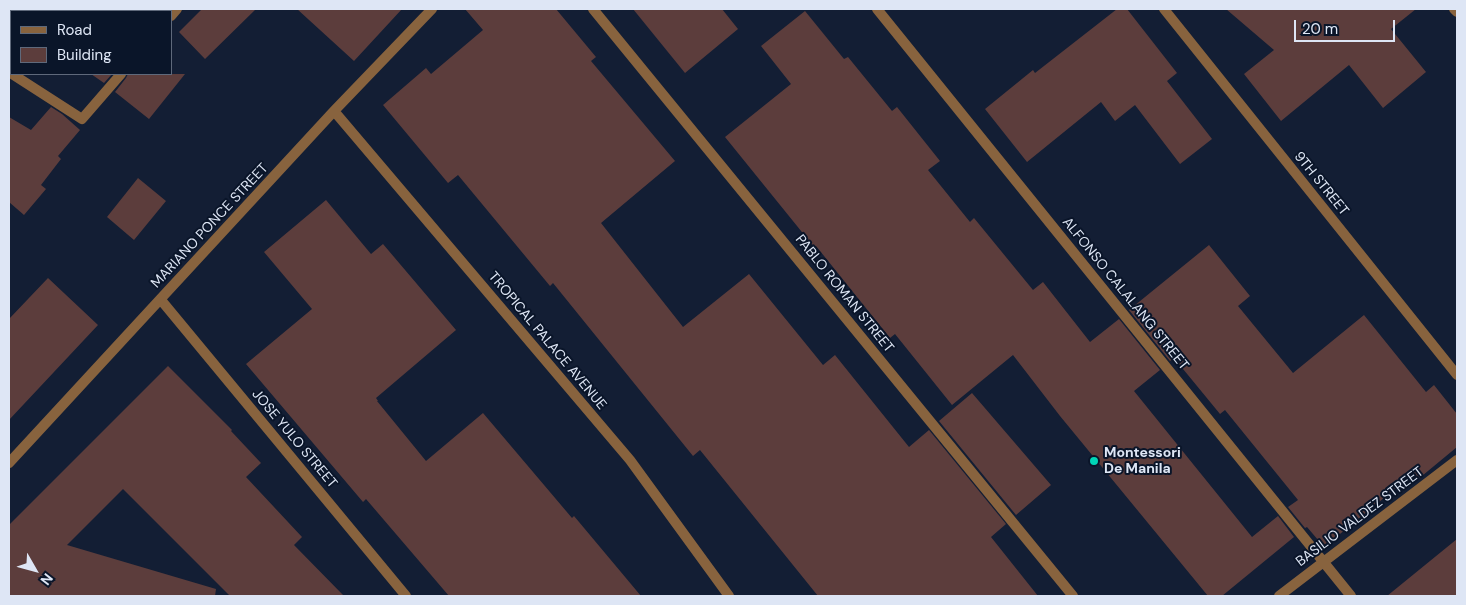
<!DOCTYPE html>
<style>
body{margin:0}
#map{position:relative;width:1466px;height:605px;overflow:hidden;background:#131e34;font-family:"DM Sans",sans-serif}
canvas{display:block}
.frame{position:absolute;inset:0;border:10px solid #dee6f5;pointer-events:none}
.legend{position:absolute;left:10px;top:10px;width:162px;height:65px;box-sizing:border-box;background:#0a1529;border:1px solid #5f697b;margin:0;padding:6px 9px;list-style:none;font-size:15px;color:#dee6f5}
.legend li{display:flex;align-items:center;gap:10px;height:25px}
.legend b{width:25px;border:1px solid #5f697b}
.north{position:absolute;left:10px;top:545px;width:50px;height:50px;-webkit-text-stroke:4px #0a1529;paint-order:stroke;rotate:128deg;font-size:14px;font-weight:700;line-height:20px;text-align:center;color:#dee6f5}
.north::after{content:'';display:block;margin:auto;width:18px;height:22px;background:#dee6f5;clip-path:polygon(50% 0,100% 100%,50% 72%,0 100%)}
.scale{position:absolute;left:1294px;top:20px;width:101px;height:22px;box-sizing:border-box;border:2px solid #dee6f5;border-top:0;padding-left:6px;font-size:15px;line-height:18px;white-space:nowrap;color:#dee6f5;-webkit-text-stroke:4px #0a1529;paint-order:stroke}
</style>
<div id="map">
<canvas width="1466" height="605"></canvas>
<div class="frame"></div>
<ul class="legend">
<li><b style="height:6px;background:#88633e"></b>Road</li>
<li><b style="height:14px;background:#5c3d3c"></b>Building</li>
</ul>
<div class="north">N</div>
<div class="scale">20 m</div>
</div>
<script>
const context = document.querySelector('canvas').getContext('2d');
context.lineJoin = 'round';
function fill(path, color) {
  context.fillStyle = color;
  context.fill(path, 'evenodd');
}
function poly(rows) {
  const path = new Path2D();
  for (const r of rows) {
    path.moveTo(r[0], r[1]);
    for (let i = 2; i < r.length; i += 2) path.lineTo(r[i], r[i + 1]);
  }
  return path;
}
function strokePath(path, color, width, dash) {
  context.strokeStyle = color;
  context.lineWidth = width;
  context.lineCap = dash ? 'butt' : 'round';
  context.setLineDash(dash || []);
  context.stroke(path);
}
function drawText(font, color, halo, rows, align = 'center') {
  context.font = font + ' "DM Sans",sans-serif';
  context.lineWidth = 4;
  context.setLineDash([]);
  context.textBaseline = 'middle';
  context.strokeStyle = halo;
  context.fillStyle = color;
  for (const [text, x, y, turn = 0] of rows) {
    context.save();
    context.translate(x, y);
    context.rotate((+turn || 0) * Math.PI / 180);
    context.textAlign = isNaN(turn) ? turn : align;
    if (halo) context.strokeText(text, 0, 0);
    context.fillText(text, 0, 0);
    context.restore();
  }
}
const building = poly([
 [202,9,256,9,205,59,179,32],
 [297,9,402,9,354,61],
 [465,9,556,9,596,57,591,61,675,161,601,223,683,327,749,274,823,365,835,355,909,447,929,430,1006,524,991,537,1038,596,818,596,700,450,693,456,553,283,550,286,458,175,448,183,383,105,426,68,431,74,483,30],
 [633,9,722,9,738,29,685,73],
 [1117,9,1127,9,1177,73,1167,81,1212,139,1180,164,1135,105,1115,121,1101,102,1027,162,985,109,1033,70,1035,73],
 [1226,9,1416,9,1391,29,1426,72,1383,108,1349,65,1281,121,1244,74,1274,50],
 [805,11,844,59,848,57,892,111,897,107,940,161,928,170,970,222,974,218,1033,290,1043,282,1090,342,1119,319,1160,370,1134,391,1252,537,1278,516,1294,537,1222,596,1208,596,1060,416,1013,355,952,405,895,334,890,338,816,246,814,247,725,137,791,84,761,46],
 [91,74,112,74,104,83],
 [128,74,185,74,149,119,115,92,126,78],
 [51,107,62,114,80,130,58,156,61,159,41,185,46,189,24,215,9,202,9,117,31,130],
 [138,178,166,201,134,240,107,217],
 [326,200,371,254,383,244,456,330,376,398,378,401,377,401,426,461,483,413,572,518,574,516,641,596,449,596,366,499,363,502,246,364,312,309,264,252],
 [1209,245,1250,296,1238,306,1293,373,1364,315,1426,392,1434,385,1457,414,1457,447,1405,490,1401,484,1324,547,1307,527,1305,528,1288,507,1298,500,1225,410,1220,414,1174,358,1170,361,1129,310],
 [48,278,98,325,9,420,9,319],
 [168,366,232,430,231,431,261,463,246,477,302,537,294,545,344,596,230,596,123,489,67,545,216,589,215,596,9,596,9,525],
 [972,393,1051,485,1016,515,939,421],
 [1457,539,1457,596,1387,596]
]);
const minor = poly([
 [593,9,1073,596],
 [877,9,1351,596],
 [1164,9,1457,375],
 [1454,9,1457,12],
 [171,16,177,9],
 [9,72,82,119,121,74],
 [334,111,630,460,729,596],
 [161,300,406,596],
 [9,463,334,111,432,9],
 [1279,596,1457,460]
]);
const markers = [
 [1094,461,5,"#00d5b7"]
];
const streetNames = [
 ["9TH STREET",1321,184,51],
 ["MARIANO PONCE STREET",210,226,-47],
 ["PABLO ROMAN STREET",844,294,51],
 ["ALFONSO CALALANG STREET",1125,294,51],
 ["TROPICAL PALACE AVENUE",547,341,50],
 ["JOSE YULO STREET",294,439,50],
 ["BASILIO VALDEZ STREET",1360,517,-37]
];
const poiNames = [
 ["Montessori",1104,453],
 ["De Manila",1104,469]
];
fill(building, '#5c3d3c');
strokePath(minor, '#88633e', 10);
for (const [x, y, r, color] of markers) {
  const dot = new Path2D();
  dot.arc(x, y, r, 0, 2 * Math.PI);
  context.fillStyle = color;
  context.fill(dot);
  strokePath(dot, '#0a1529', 2);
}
drawText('14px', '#dee6f5', '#0a1529', streetNames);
drawText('bold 14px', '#dee6f5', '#0a1529', poiNames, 'left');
</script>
